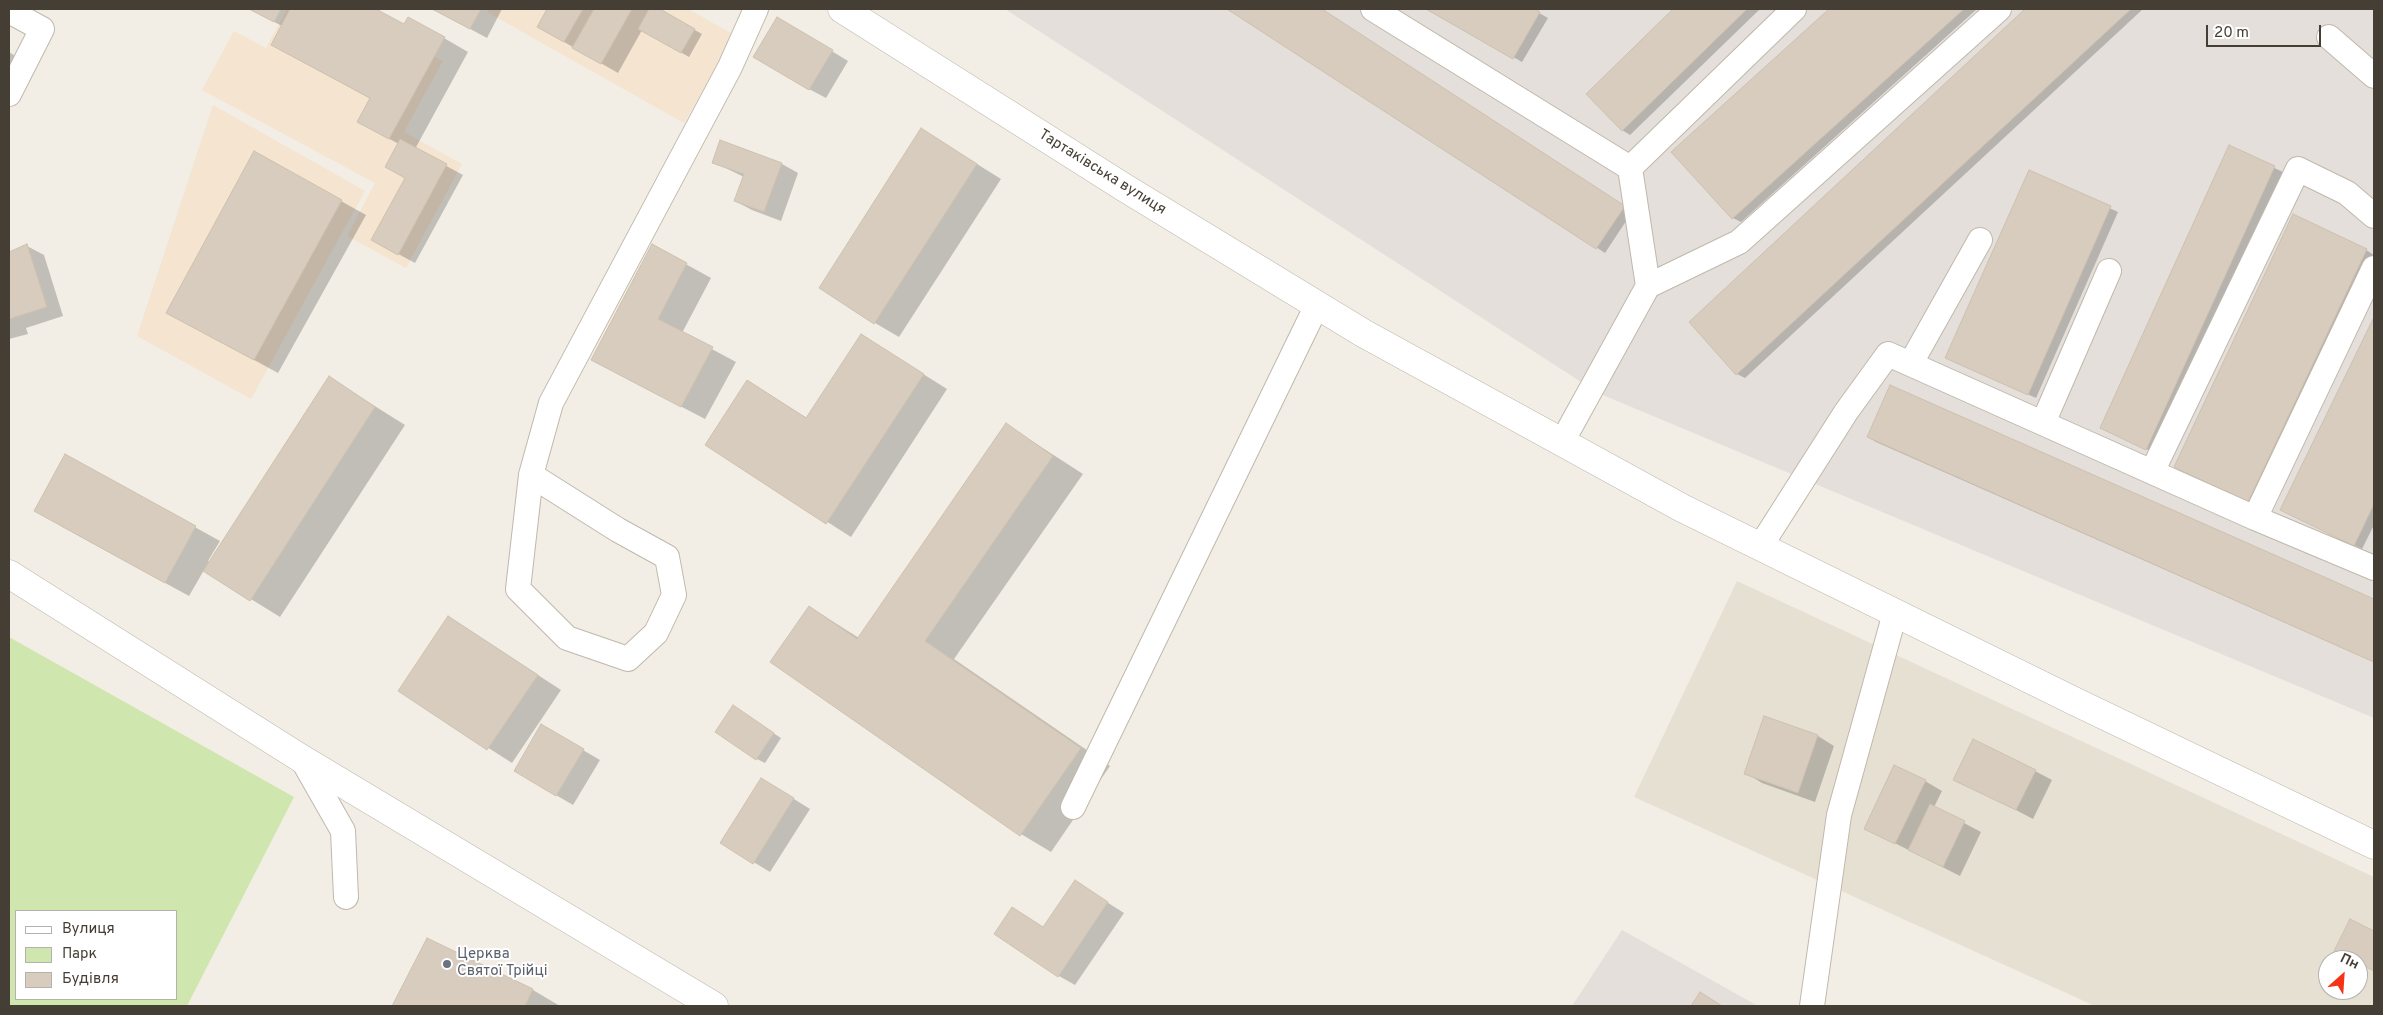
<!DOCTYPE html>
<meta charset="utf-8">
<style>
body{margin:0}
#map{position:relative;width:2383px;height:1015px;overflow:hidden;background:#f2eee5;font-family:Overpass,sans-serif}
canvas{display:block}
.frame{position:absolute;inset:0;border:10px solid #453e35;pointer-events:none}
.legend{position:absolute;left:15px;top:910px;width:162px;height:90px;box-sizing:border-box;background:#fff;border:1px solid #b5b2ae;margin:0;padding:6px 9px;list-style:none;font-size:15px;color:#453e35}
.legend li{display:flex;align-items:center;gap:10px;height:25px}
.legend b{width:25px;border:1px solid #b5b2ae}
.north{position:absolute;left:2318px;top:950px;width:50px;height:50px;box-sizing:border-box;background:#fff;border:1px solid #b5b2ae;border-radius:50%;rotate:26deg;font-size:14px;font-weight:700;line-height:20px;text-align:center;color:#453e35}
.north::after{content:'';display:block;margin:auto;width:18px;height:22px;background:#f63318;clip-path:polygon(50% 0,100% 100%,50% 72%,0 100%)}
.scale{position:absolute;left:2206px;top:25px;width:115px;height:22px;box-sizing:border-box;border:2px solid #453e35;border-top:0;padding-left:6px;font-size:15px;line-height:18px;white-space:nowrap;color:#453e35;-webkit-text-stroke:4px #fff;paint-order:stroke}
</style>
<div id="map">
<canvas width="2383" height="1015"></canvas>
<div class="frame"></div>
<ul class="legend">
<li><b style="height:6px;background:#fff"></b>Вулиця</li>
<li><b style="height:14px;background:#cfe6ae"></b>Парк</li>
<li><b style="height:14px;background:#d7ccbe"></b>Будівля</li>
</ul>
<div class="north">Пн</div>
<div class="scale">20 m</div>
</div>
<script>
const context = document.querySelector('canvas').getContext('2d');
context.lineJoin = 'round';
function fill(path, color) {
  context.fillStyle = color;
  context.fill(path, 'evenodd');
}
function poly(rows) {
  const path = new Path2D();
  for (const r of rows) {
    path.moveTo(r[0], r[1]);
    for (let i = 2; i < r.length; i += 2) path.lineTo(r[i], r[i + 1]);
  }
  return path;
}
function strokePath(path, color, width, dash) {
  context.strokeStyle = color;
  context.lineWidth = width;
  context.lineCap = dash ? 'butt' : 'round';
  context.setLineDash(dash || []);
  context.stroke(path);
}
function drawText(font, color, halo, rows, align = 'center') {
  context.font = font + ' Overpass,sans-serif';
  context.lineWidth = 4;
  context.setLineDash([]);
  context.textBaseline = 'middle';
  context.strokeStyle = halo;
  context.fillStyle = color;
  for (const [text, x, y, turn = 0] of rows) {
    context.save();
    context.translate(x, y);
    context.rotate((+turn || 0) * Math.PI / 180);
    context.textAlign = isNaN(turn) ? turn : align;
    if (halo) context.strokeText(text, 0, 0);
    context.fillText(text, 0, 0);
    context.restore();
  }
}
const residential = poly([
 [1737,581,2374,877,2374,1006,2095,1006,1634,797],
 [2328,960,2358,960,2358,990,2328,990]
]);
const commercial = poly([
 [287,9,347,9,443,61,404,132,462,164,406,268,347,236,375,183,202,90,234,31,266,48],
 [489,9,688,9,734,35,684,123,487,12],
 [213,105,365,191,251,399,137,336]
]);
const industrial = poly([
 [1005,9,2374,9,2374,718,1598,393],
 [1622,930,1758,1006,1572,1006]
]);
const green = poly([
 [9,637,294,797,187,1006,9,1006],
 [16,911,176,911,176,999,16,999]
]);
const shadow = poly([
 [249,9,373,9,405,26,444,38,468,52,415,149,463,175,415,263,389,249,407,178,399,144,382,135,371,99,272,45,282,26],
 [433,9,502,9,487,38],
 [549,9,657,9,702,34,689,57,642,30,618,73,538,27],
 [1230,9,1321,9,1632,212,1605,253],
 [1429,9,1532,9,1548,18,1522,62],
 [1675,9,1760,9,1630,135,1622,130,1588,94],
 [1831,9,1977,9,1741,222,1733,218,1673,152],
 [2027,9,2143,9,1745,378,1737,374,1691,322],
 [794,28,848,61,826,98,809,89],
 [9,52,20,59,9,81],
 [721,141,782,164,798,173,781,221,752,210,735,201,744,177,713,162],
 [945,144,1001,179,899,337,875,323],
 [2229,147,2283,172,2155,453,2101,428],
 [255,153,366,215,278,373,192,326],
 [2029,171,2118,212,2036,398,1955,362],
 [27,246,44,255,63,316,26,328,28,334,9,339,9,253],
 [653,246,711,278,682,333,736,362,705,419,617,373],
 [2366,250,2374,255,2257,505,2184,471],
 [2374,320,2374,525,2362,549,2282,510],
 [861,335,947,389,851,537,707,445,748,381,807,418],
 [330,378,405,425,280,617,204,570,189,596,59,525,66,456,220,541,208,561,210,562],
 [1891,386,2374,601,2374,662,1876,442,1868,437],
 [1007,425,1083,474,954,659,1110,766,1051,852,1021,834,810,607,859,638],
 [449,617,561,690,512,763,400,691],
 [741,712,781,738,765,763,757,759],
 [1765,718,1818,736,1834,746,1815,802,1762,783,1746,773],
 [542,726,600,760,573,805,515,771],
 [2035,771,2052,780,2033,819,1970,786],
 [1925,781,1942,791,1934,807,1981,832,1960,876,1865,828],
 [778,789,810,809,770,872,722,843],
 [1091,892,1124,913,1075,985,1059,976,1013,908,1044,928],
 [427,939,533,990,560,1006,393,1006]
]);
const building = poly([
 [249,9,281,9,274,22,249,9],
 [290,9,376,9,404,24,408,17,445,37,389,139,357,122,370,98,271,45,290,9],
 [432,9,481,9,470,29,432,9],
 [547,9,583,9,564,42,537,27,547,9],
 [594,9,632,9,601,64,572,48,594,9],
 [649,9,660,9,695,29,681,53,638,29,649,9],
 [1227,9,1322,9,1625,206,1596,249,1227,9],
 [1426,9,1535,9,1540,12,1513,59,1426,9],
 [1673,9,1747,9,1622,131,1586,94,1673,9],
 [1829,9,1964,9,1732,219,1671,152,1829,9],
 [2025,9,2131,9,1736,375,1689,322,2025,9],
 [777,17,833,50,809,90,753,57,777,17],
 [921,128,977,164,874,324,819,288,921,128],
 [400,139,447,164,398,255,371,240,405,178,385,167,400,139],
 [720,140,782,163,764,212,734,201,744,174,712,163,720,140],
 [2229,145,2275,166,2146,450,2100,428,2229,145],
 [254,151,342,200,254,360,166,313,254,151],
 [2029,170,2111,206,2028,395,1945,358,2029,170],
 [2293,214,2367,249,2248,502,2174,467,2293,214],
 [27,244,47,307,9,319,9,252,27,244],
 [652,244,687,263,658,319,713,347,681,407,591,360,652,244],
 [2374,317,2374,504,2354,546,2280,510,2374,317],
 [861,334,924,374,826,524,705,445,747,380,806,418,861,334],
 [329,376,375,407,250,601,203,571,329,376],
 [1890,385,2374,599,2374,662,1867,437,1890,385],
 [1006,423,1053,456,925,641,1081,748,1020,836,770,662,809,606,857,639,1006,423],
 [65,454,196,526,165,583,34,511,65,454],
 [448,616,538,675,487,750,398,691,448,616],
 [733,705,774,733,756,760,715,732,733,705],
 [1764,716,1818,735,1798,793,1744,774,1764,716],
 [541,724,584,749,556,796,514,771,541,724],
 [1973,739,2036,770,2016,810,1953,780,1973,739],
 [1894,765,1926,780,1895,844,1864,829,1894,765],
 [761,778,794,798,753,864,720,843,761,778],
 [1930,804,1965,821,1943,867,1908,850,1930,804],
 [1075,880,1108,902,1058,977,994,934,1012,907,1043,927,1075,880],
 [2350,919,2374,931,2374,971,2358,963,2358,960,2353,960,2334,951,2350,919],
 [427,938,533,989,525,1006,392,1006,427,938],
 [1700,992,1722,1006,1691,1006,1700,992]
]);
const service = poly([
 [1373,9,1630,168,1794,9],
 [9,11,42,29,9,94],
 [2329,37,2374,76],
 [1630,168,1648,286],
 [1911,363,1980,240],
 [2043,423,2109,271],
 [1562,442,1648,286,1739,242,1999,9],
 [2152,472,2298,169,2347,193,2374,216],
 [531,475,618,530,667,557,674,595,656,633,628,659,567,638,518,589,531,475,551,403,730,67,756,9],
 [2255,518,2374,268],
 [1760,547,1846,412,1888,354,2255,518,2374,568],
 [302,759,343,831,346,897],
 [1073,807,1317,305],
 [1812,1006,1839,815,1895,613]
]);
const minor = poly([
 [9,574,302,759,714,1006]
]);
const tertiary = poly([
 [842,9,1125,188,1363,333,1682,508,2074,701,2374,845]
]);
const markers = [
 [447,964,5,"#6b7280"]
];
const streetNames = [
 ["Тартаківська вулиця",1102,173,32]
];
const worshipNames = [
 ["Церква",457,955],
 ["Святої Трійці",457,972]
];
fill(residential, '#e6e0d3');
fill(commercial, '#f4e4d0');
fill(industrial, '#e4dfda');
fill(green, '#cfe6ae');
fill(shadow, '#0003');
fill(building, '#d7ccbe');
strokePath(building, '#cec1ae', 1);
strokePath(service, '#c0b8ab', 26);
strokePath(minor, '#c0b8ab', 29);
strokePath(tertiary, '#c0b8ab', 29);
strokePath(service, '#fff', 24);
strokePath(minor, '#fff', 28);
strokePath(tertiary, '#fff', 28);
for (const [x, y, r, color] of markers) {
  const dot = new Path2D();
  dot.arc(x, y, r, 0, 2 * Math.PI);
  context.fillStyle = color;
  context.fill(dot);
  strokePath(dot, '#fff', 2);
}
drawText('15px', '#453e35', '#fff', streetNames);
drawText('15px', '#5b616d', '#fff', worshipNames, 'left');
</script>
